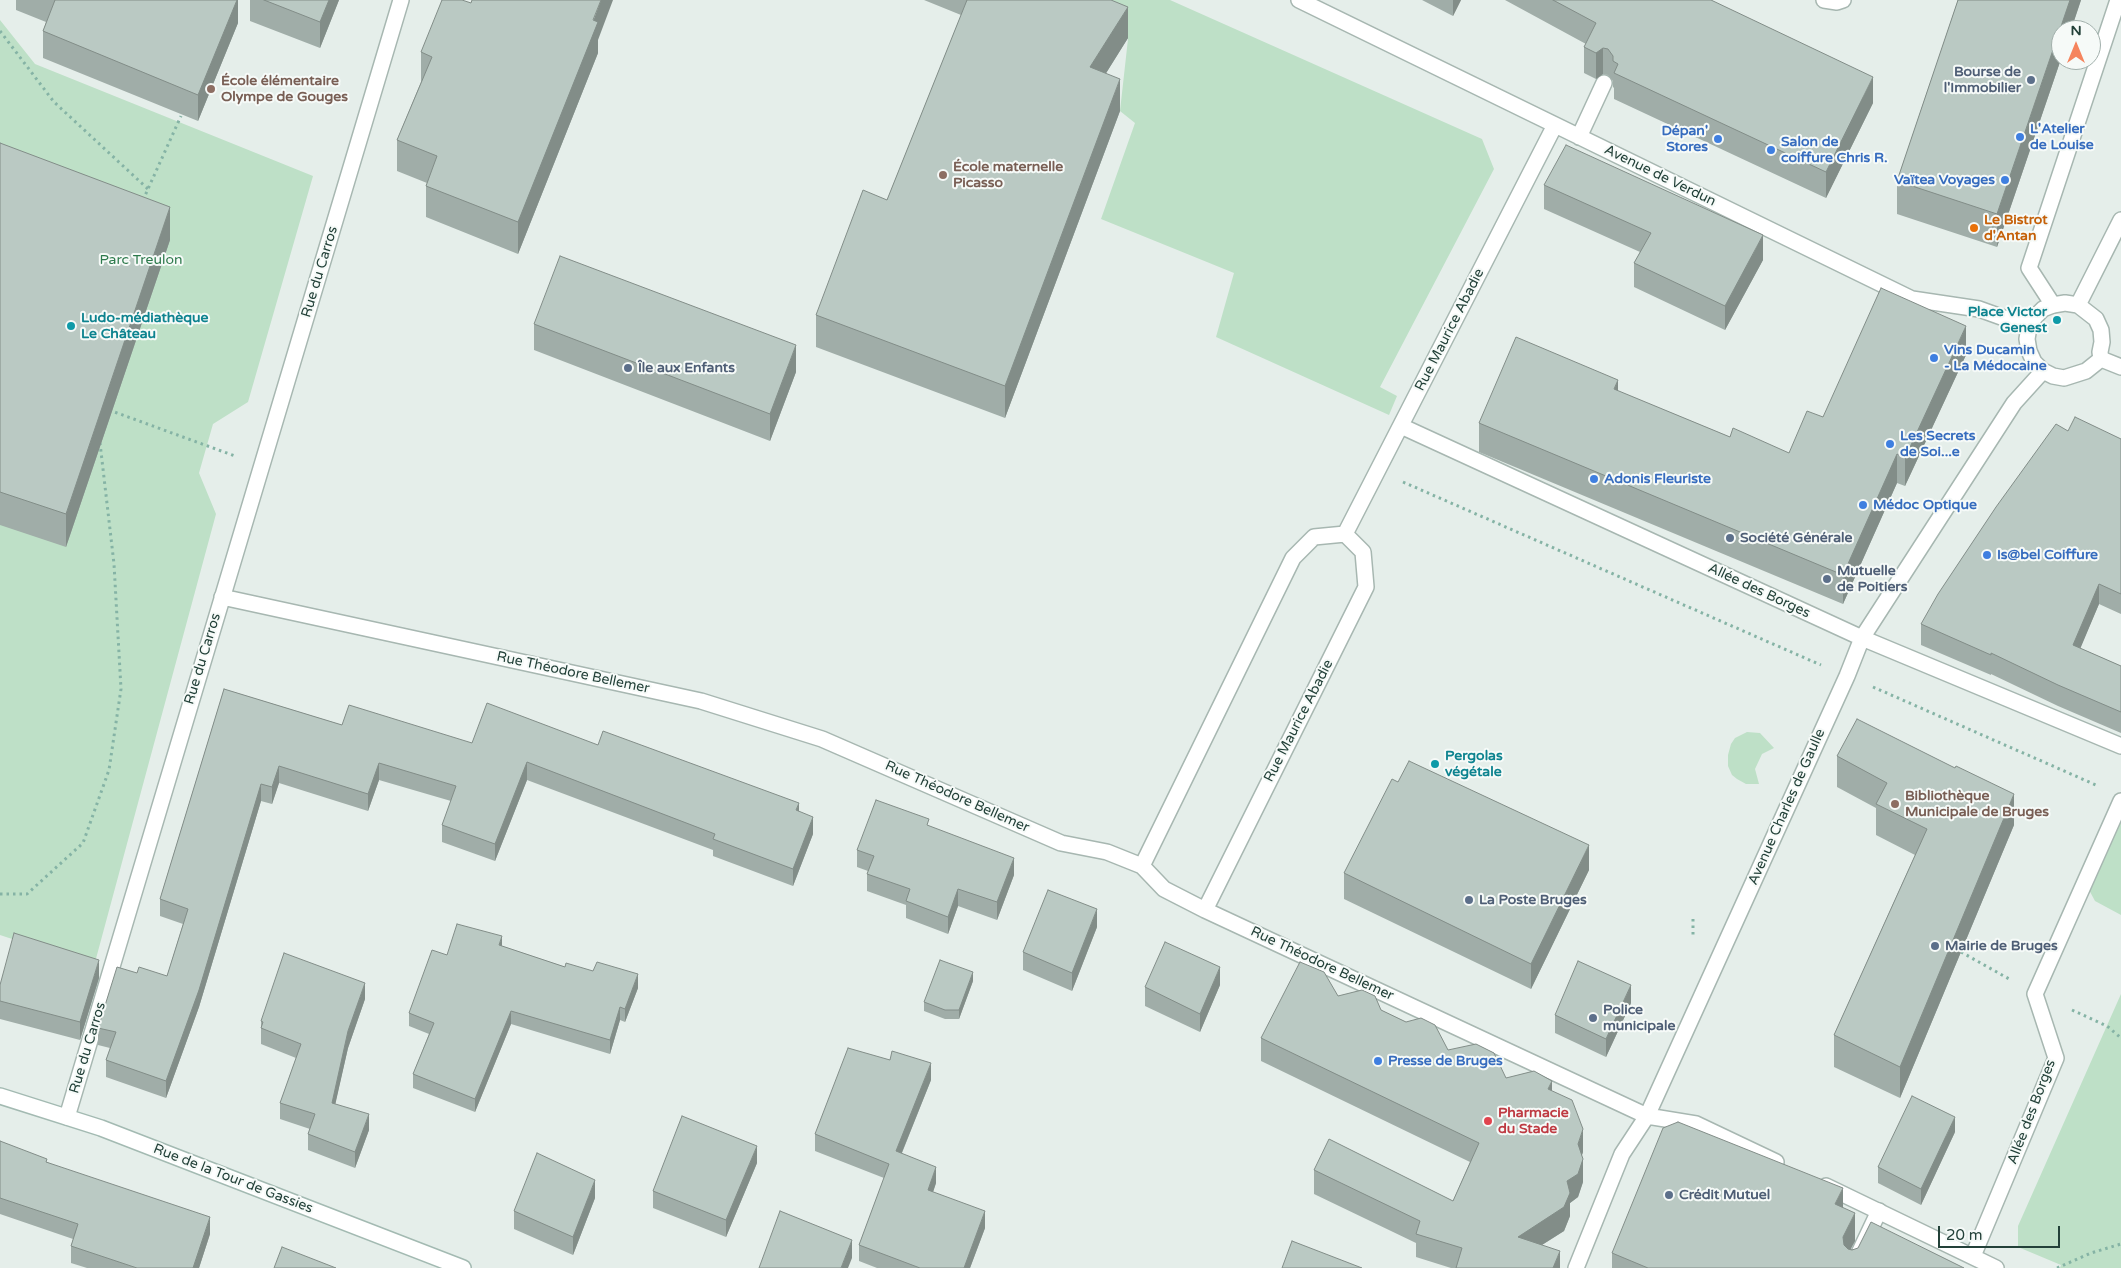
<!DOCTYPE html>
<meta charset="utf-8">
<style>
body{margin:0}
#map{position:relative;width:2121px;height:1268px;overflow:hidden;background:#e5eeea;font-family:"Varela Round",sans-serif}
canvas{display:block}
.north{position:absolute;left:2051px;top:20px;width:50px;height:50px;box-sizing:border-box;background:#f6faf8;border:1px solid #a2b0ac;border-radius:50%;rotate:0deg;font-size:14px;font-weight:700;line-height:20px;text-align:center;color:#234139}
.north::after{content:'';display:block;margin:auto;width:18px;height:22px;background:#f5845d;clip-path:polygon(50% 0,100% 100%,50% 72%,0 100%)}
.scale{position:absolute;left:1938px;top:1226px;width:122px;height:22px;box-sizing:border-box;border:2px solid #234139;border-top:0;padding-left:6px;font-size:15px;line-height:18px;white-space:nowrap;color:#234139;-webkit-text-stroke:4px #f6faf8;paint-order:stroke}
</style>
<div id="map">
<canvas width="2121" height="1268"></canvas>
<div class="north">N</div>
<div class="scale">20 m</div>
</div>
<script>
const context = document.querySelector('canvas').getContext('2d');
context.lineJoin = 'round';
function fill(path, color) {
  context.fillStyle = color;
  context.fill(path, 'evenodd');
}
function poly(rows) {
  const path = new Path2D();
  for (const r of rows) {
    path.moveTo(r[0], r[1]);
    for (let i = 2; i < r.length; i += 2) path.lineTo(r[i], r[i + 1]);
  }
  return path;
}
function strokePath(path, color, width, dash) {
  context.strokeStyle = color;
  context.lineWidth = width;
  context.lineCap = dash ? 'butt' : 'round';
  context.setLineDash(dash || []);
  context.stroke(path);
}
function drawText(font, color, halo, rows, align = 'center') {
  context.font = font + ' "Varela Round",sans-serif';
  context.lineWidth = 4;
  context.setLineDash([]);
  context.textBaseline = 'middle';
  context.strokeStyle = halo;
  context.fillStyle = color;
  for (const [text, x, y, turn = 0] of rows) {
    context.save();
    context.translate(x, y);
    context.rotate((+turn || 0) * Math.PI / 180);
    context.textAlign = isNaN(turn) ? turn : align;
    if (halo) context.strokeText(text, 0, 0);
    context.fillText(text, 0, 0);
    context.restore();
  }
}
const green = poly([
 [1080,0,1170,0,1482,139,1494,169,1380,387,1397,396,1389,415,1216,337,1234,273,1101,219,1135,123,1120,111,1128,39,1076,11],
 [0,20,35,64,313,176,248,402,213,424,199,473,216,514,94,966,0,935],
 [1747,732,1760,733,1774,748,1762,754,1755,769,1759,784,1746,784,1737,779,1732,775,1728,766,1728,755,1731,744,1735,738],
 [2121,820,2121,915,2095,901,2088,888],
 [2121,994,2121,1268,2060,1268,2061,1265,2018,1247,2018,1226]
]);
const path = poly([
 [0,31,54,102,148,189],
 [143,200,181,116],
 [109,410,235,456],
 [1403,482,1821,665],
 [1873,687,2096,785],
 [0,894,27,894,83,843,109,770,121,689,114,564,100,443],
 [1693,919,1693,936,1695,937],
 [1961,952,2011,980],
 [2072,1010,2107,1026,2121,1038],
 [2057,1268,2091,1253,2121,1244]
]);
const lane = poly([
 [2053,305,2029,268,2118,0],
 [1852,1268,1879,1211]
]);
const street = poly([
 [1299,0,1912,299,1979,309,2029,327],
 [1824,0,1837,2,1843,0],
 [1579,137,1604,83],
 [2065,303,2078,305,2096,319,2101,330,2102,342,2100,352,2101,359,2086,371,2064,378,2053,376,2043,371,2034,362,2029,351,2027,339,2029,327,2035,317,2043,309,2053,305,2065,303],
 [2078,305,2121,220],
 [2101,359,2121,367],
 [1401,426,1862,638,2121,746],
 [1345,534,1555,125],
 [222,597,701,701,822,739,1061,843,1107,852,1142,866,1164,889,1205,910,1647,1116,1696,1124,1776,1162],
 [1142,866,1293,558,1314,537,1345,534,1363,552,1366,587,1205,910],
 [67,1117,401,0],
 [1826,1186,1996,1268],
 [1973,1256,2056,1058,2035,994,2121,801],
 [1576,1268,1622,1154,1647,1116,1847,676,1862,638,2014,403,2043,371]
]);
const secondary = poly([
 [0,1096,101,1128,463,1268]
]);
const wall = poly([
 [16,0,238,0,238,23,198,121,43,58,43,31,46,22,16,10],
 [250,0,339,0,320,48,250,21],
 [924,0,1111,0,1128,38,1106,73,1120,111,1005,418,816,347,816,315,887,200,961,15],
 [1422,0,1461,0,1453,16],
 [1505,0,1711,0,1873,103,1826,198,1614,99,1614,88,1613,87,1613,81,1608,75,1603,74,1596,79,1584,73,1584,47,1586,44],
 [1958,0,2081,0,2071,30,2061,30,2061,59,1997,247,1897,214,1897,181],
 [471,3,598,40,598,53,518,254,426,217,426,186,427,183,397,171,397,140,421,82,421,52],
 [0,143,170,240,66,547,0,525],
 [1544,185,1763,260,1725,330,1634,287,1634,263,1640,252,1544,209],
 [534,324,796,372,770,441,534,350],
 [1966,355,1905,486,1897,483,1843,604,1479,452,1479,423,1618,391,1730,437,1789,453,1823,417],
 [2068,431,2121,439,2121,614,2099,604,2080,648,2121,666,2121,733,2058,706,1991,674,1991,675,1921,645,1921,624],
 [224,689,342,725,472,743,598,745,799,811,813,834,793,886,713,856,713,850,527,780,495,861,442,842,442,825,451,801,379,780,368,811,279,783,272,804,261,801,199,1007,166,1098,106,1077,106,1060,110,1048,98,1045,98,1028,137,973,167,976,183,924,160,916,160,899],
 [1837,756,2014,825,1900,1098,1834,1067,1834,1035,1915,855,1876,835,1876,808,1837,787],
 [1398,782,1589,870,1531,989,1344,899,1344,873],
 [929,826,1014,875,997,920,958,906,948,934,906,918,906,905,867,891,867,874,868,871,857,867,857,850],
 [1097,927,1072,991,1023,970,1023,952],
 [502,946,565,967,638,988,625,1022,620,1020,610,1054,511,1024,475,1112,413,1088,413,1074,429,1034,409,1026,409,1013,447,955],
 [99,978,80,1040,0,1019,0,985],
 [973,981,959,1019,945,1019,924,1011,924,1002],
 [1220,985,1200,1032,1145,1006,1145,987],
 [1338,996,1381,1010,1406,1022,1448,1050,1506,1078,1552,1091,1583,1152,1582,1155,1583,1182,1578,1197,1570,1203,1570,1216,1564,1231,1542,1245,1560,1268,1451,1268,1416,1257,1416,1243,1314,1194,1314,1170,1453,1201,1470,1162,1261,1061,1261,1038],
 [365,999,348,1048,335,1104,369,1130,355,1168,308,1150,308,1134,310,1129,280,1119,280,1103,296,1058,261,1044,261,1021],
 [1631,1003,1606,1057,1555,1033,1555,1015],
 [931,1080,902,1153,936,1183,933,1192,985,1228,970,1268,877,1268,859,1261,859,1245,884,1178,815,1151,815,1134],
 [1955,1132,1921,1205,1878,1183,1878,1167],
 [0,1141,47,1162,210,1234,199,1268,87,1268,71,1263,71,1246,73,1239,0,1214],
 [757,1163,726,1237,653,1208,653,1191],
 [595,1198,573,1255,514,1229,514,1211],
 [1843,1207,1855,1241,1850,1249,1964,1268,1612,1268,1612,1253]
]);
const shadedWall = poly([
 [237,0,238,0,238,23,198,121,198,95],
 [329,0,339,0,320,48,320,22],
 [601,0,613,0,598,40,598,53,518,254,518,222],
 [1453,0,1461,0,1453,16],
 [2070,0,2081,0,2071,30,2061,30,2061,59,1997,247,1997,214],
 [1128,7,1128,38,1090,99,1090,67],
 [1603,48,1603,74,1596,79,1596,53],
 [1873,77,1873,103,1826,198,1826,172],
 [1120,79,1120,111,1005,418,1005,386],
 [170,207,170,240,66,547,66,514],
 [1763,235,1763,260,1725,330,1725,306],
 [1966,326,1966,355,1905,486,1905,458],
 [796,345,796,372,770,441,770,414],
 [1618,380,1618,408,1614,389],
 [1897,454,1897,483,1843,604,1843,575],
 [2099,584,2099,604,2073,666,2073,645],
 [527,762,527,780,495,861,495,844],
 [379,763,379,780,368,811,368,794],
 [279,766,279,783,272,804,272,787],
 [261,784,261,801,199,1007,166,1098,166,1081],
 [2014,794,2014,825,1900,1098,1900,1067],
 [799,803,799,820,796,810],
 [813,817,813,834,793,886,793,869],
 [1589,845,1589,870,1531,989,1531,964],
 [1014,858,1014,875,997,920,997,902],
 [958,889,958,906,948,934,948,917],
 [1097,909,1097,927,1072,991,1072,973],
 [502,936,502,950,499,945],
 [99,960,99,978,80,1040,80,1022],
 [1220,967,1220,985,1200,1032,1200,1014],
 [973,972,973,981,959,1019,959,1010],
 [638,974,638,988,625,1022,625,1009],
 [365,983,365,999,348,1048,332,1119,332,1103,348,1031],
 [1631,985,1631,1003,1606,1057,1606,1039],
 [620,1007,620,1020,610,1054,610,1040],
 [511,1011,511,1024,475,1112,475,1099],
 [931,1063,931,1080,896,1167,896,1151],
 [1552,1081,1552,1104,1548,1089],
 [369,1114,369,1130,355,1168,355,1152],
 [1955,1117,1955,1132,1921,1205,1921,1189],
 [1583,1129,1583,1152,1578,1167,1578,1144],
 [757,1146,757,1163,726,1237,726,1220],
 [1583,1159,1583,1182,1578,1197,1570,1203,1570,1216,1564,1231,1518,1260,1518,1237,1567,1181],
 [936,1167,936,1183,928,1207,928,1190],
 [595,1180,595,1198,573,1255,573,1237],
 [1843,1188,1843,1215,1835,1204],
 [985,1211,985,1228,970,1268,964,1268],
 [1855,1213,1855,1241,1843,1264,1843,1237],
 [210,1217,210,1234,199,1268,193,1268],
 [852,1240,852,1258,848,1268,841,1268],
 [1560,1251,1560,1268,1553,1268]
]);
const building = poly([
 [55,0,237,0,198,95,43,31,55,0],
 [264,0,329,0,320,22,264,0],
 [442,0,462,0,471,3,472,0,601,0,593,20,598,22,518,222,426,186,437,156,397,140,432,57,421,52,442,0],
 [967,0,1111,0,1128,7,1090,67,1120,79,1005,386,816,315,863,190,887,200,967,0],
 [1553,0,1711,0,1873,77,1826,172,1614,73,1618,64,1613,61,1613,56,1608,49,1603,48,1596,53,1584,47,1596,23,1553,0],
 [1958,0,2070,0,1997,214,1897,181,1958,0],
 [0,143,170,207,66,514,0,492,0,143],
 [1566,145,1763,235,1725,306,1634,263,1651,233,1544,185,1566,145],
 [560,256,796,345,770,414,534,324,560,256],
 [1881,288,1966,326,1905,458,1897,454,1843,575,1479,423,1516,337,1618,380,1614,389,1730,437,1733,428,1789,453,1807,411,1823,417,1881,288],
 [2075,417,2121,439,2121,594,2099,584,2073,645,2121,666,2121,712,2058,685,1991,653,1991,655,1921,624,1938,594,1996,507,2056,424,2068,431,2075,417],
 [224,689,342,725,349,705,472,743,487,703,598,745,603,731,799,803,796,810,813,817,793,869,713,839,715,834,527,762,495,844,442,825,456,786,379,763,368,794,279,766,272,787,261,784,199,990,166,1081,106,1060,116,1032,98,1028,117,967,137,973,139,967,167,976,188,909,160,899,224,689],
 [1857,719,1955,768,1956,766,2014,794,1900,1067,1834,1035,1927,829,1876,804,1887,783,1837,756,1857,719],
 [1409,761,1589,845,1531,964,1344,873,1392,779,1398,782,1409,761],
 [876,800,929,819,927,825,1014,858,997,902,958,889,948,917,906,901,910,889,867,874,874,856,857,850,876,800],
 [1048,890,1097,909,1072,973,1023,952,1048,890],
 [457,924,502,936,499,945,565,967,566,963,593,971,597,962,638,974,625,1009,620,1007,610,1040,511,1011,475,1099,413,1074,434,1023,409,1013,432,950,447,955,457,924],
 [14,933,99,960,80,1022,0,1001,0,985,14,933],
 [1165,942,1220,967,1200,1014,1145,987,1165,942],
 [284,953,365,983,348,1031,332,1103,369,1114,355,1152,308,1134,315,1114,280,1103,301,1044,261,1028,263,1022,261,1021,284,953],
 [940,960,973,972,959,1010,945,1010,924,1002,940,960],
 [1578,961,1631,985,1606,1039,1555,1015,1578,961],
 [1300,962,1324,972,1338,996,1362,990,1375,996,1381,1010,1406,1022,1421,1018,1435,1025,1448,1050,1476,1044,1494,1053,1506,1078,1534,1071,1552,1081,1548,1089,1572,1100,1583,1129,1578,1144,1583,1159,1578,1174,1567,1181,1570,1193,1564,1207,1518,1237,1560,1251,1553,1268,1456,1268,1462,1248,1416,1234,1420,1221,1314,1170,1329,1139,1453,1201,1479,1143,1261,1038,1300,962],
 [848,1048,890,1060,892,1051,931,1063,896,1151,936,1167,928,1190,985,1211,964,1268,920,1268,859,1245,889,1164,815,1134,848,1048],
 [1912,1096,1955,1117,1921,1189,1878,1167,1912,1096],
 [682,1116,757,1146,726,1220,653,1191,682,1116],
 [1678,1122,1843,1188,1835,1204,1855,1213,1843,1237,1844,1245,1848,1249,1852,1250,1858,1248,1871,1222,1964,1268,1648,1268,1612,1253,1663,1128,1678,1122],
 [0,1141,47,1159,46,1162,210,1217,193,1268,137,1268,71,1246,78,1224,0,1198,0,1141],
 [537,1153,595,1180,573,1237,514,1211,537,1153],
 [780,1211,852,1240,841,1268,759,1268,780,1211],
 [1292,1241,1362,1268,1282,1268,1292,1241],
 [282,1247,336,1268,274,1268,282,1247]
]);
const markers = [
 [2031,80,5,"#5c6f8a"],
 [211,89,5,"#8d6e63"],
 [2020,137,5,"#3f7fe0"],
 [1718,139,5,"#3f7fe0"],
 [1771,150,5,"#3f7fe0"],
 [943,175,5,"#8d6e63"],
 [2005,180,5,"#3f7fe0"],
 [1974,228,5,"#e8710a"],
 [2057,320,5,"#0f9aa8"],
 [71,326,5,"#0f9aa8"],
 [1934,358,5,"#3f7fe0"],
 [628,368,5,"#5c6f8a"],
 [1890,444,5,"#3f7fe0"],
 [1594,479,5,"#3f7fe0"],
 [1863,505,5,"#3f7fe0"],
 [1730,538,5,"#5c6f8a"],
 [1987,555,5,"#3f7fe0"],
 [1827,579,5,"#5c6f8a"],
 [1435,764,5,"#0f9aa8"],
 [1895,804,5,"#8d6e63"],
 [1469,900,5,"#5c6f8a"],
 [1935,946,5,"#5c6f8a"],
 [1593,1018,5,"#5c6f8a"],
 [1378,1061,5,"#3f7fe0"],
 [1488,1121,5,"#e0444e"],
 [1669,1195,5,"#5c6f8a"]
];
const serviceNames = [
 ["Bourse de",2021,72,"right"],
 ["l'Immobilier",2021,88,"right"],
 ["Île aux Enfants",638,368],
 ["Société Générale",1740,538],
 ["Mutuelle",1837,571],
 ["de Poitiers",1837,587],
 ["La Poste Bruges",1479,900],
 ["Mairie de Bruges",1945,946],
 ["Police",1603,1010],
 ["municipale",1603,1026],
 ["Crédit Mutuel",1679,1195]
];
const educationNames = [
 ["École élémentaire",221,81],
 ["Olympe de Gouges",221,97],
 ["École maternelle",953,167],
 ["Picasso",953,183],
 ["Bibliothèque",1905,796],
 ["Municipale de Bruges",1905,812]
];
const shopNames = [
 ["L'Atelier",2030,129],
 ["de Louise",2030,145],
 ["Dépan'",1708,131,"right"],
 ["Stores",1708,147,"right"],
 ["Salon de",1781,142],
 ["coiffure Chris R.",1781,158],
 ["Vaïtea Voyages",1995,180,"right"],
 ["Vins Ducamin",1944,350],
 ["- La Médocaine",1944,366],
 ["Les Secrets",1900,436],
 ["de Soi...e",1900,452],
 ["Adonis Fleuriste",1604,479],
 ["Médoc Optique",1873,505],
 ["Is@bel Coiffure",1997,555],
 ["Presse de Bruges",1388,1061]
];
const streetNames = [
 ["Avenue de Verdun",1660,176,26],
 ["Rue du Carros",320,272,-73],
 ["Rue Maurice Abadie",1450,330,-63],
 ["Allée des Borges",1759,591,25],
 ["Rue du Carros",203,659,-73],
 ["Rue Théodore Bellemer",573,673,12],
 ["Rue Maurice Abadie",1299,721,-63],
 ["Rue Théodore Bellemer",957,797,24],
 ["Avenue Charles de Gaulle",1787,807,-66],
 ["Rue Théodore Bellemer",1322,964,25],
 ["Rue du Carros",88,1048,-73],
 ["Allée des Borges",2032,1112,-69],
 ["Rue de la Tour de Gassies",233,1179,21]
];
const foodNames = [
 ["Le Bistrot",1984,220],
 ["d'Antan",1984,236]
];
const parkNames = [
 ["Parc Treulon",141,260]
];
const cultureNames = [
 ["Place Victor",2047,312,"right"],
 ["Genest",2047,328,"right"],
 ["Ludo-médiathèque",81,318],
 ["Le Château",81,334],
 ["Pergolas",1445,756],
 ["végétale",1445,772]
];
const healthNames = [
 ["Pharmacie",1498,1113],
 ["du Stade",1498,1129]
];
fill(green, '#bee0c7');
strokePath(lane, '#a7b7b1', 18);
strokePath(street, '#a7b7b1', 18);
strokePath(secondary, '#a3bab2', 18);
strokePath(path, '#85b3a5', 3, [2.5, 4]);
strokePath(lane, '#fff', 15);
strokePath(street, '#fff', 15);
strokePath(secondary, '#fff', 15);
fill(wall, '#a0ada8');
fill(shadedWall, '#828d88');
fill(building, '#bac9c3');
strokePath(building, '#828d88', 1);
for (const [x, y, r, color] of markers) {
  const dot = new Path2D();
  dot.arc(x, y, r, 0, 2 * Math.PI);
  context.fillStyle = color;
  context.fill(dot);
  strokePath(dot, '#f6faf8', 2);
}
drawText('bold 14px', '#4e5e75', '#f6faf8', serviceNames, 'left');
drawText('bold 14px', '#785e54', '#f6faf8', educationNames, 'left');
drawText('bold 14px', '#366cbe', '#f6faf8', shopNames, 'left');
drawText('14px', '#234139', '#f6faf8', streetNames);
drawText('bold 14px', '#c56008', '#f6faf8', foodNames, 'left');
drawText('14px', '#2c794b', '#f6faf8', parkNames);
drawText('bold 14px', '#0d838f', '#f6faf8', cultureNames, 'left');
drawText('bold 14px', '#be3a42', '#f6faf8', healthNames, 'left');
</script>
